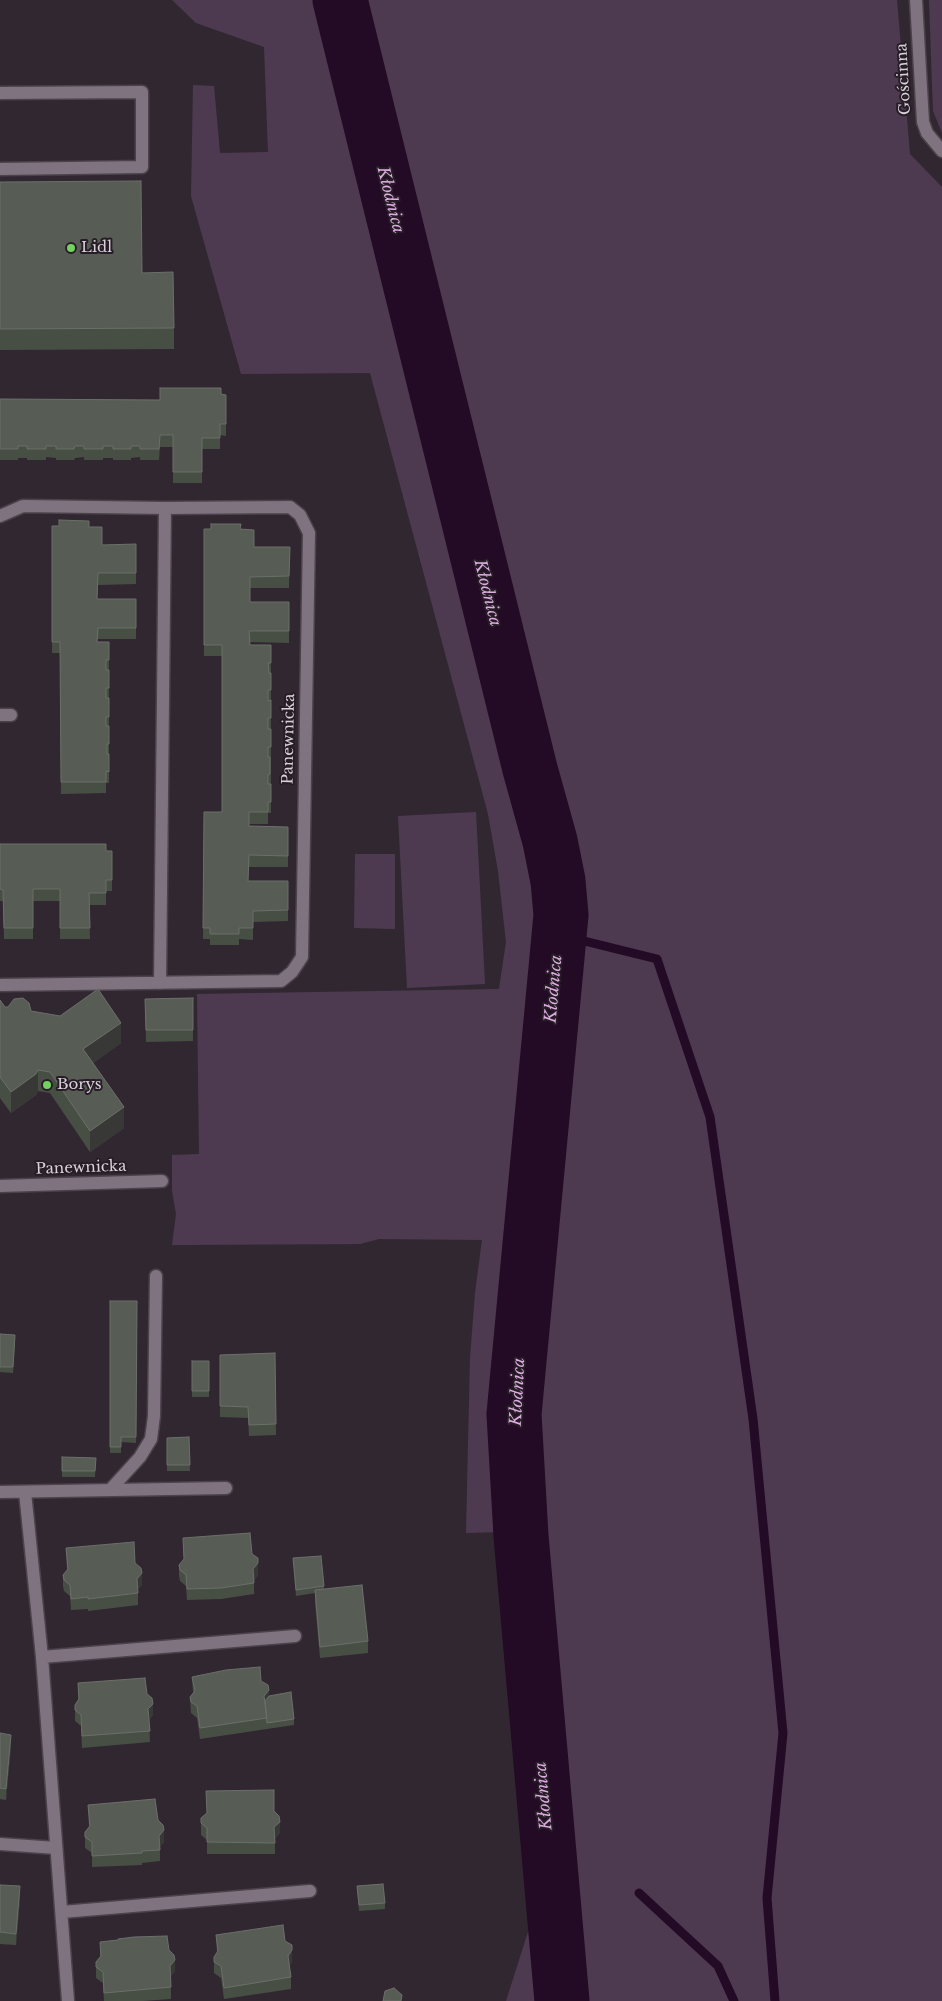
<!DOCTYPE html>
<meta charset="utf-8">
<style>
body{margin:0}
canvas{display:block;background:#312731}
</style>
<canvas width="942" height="2001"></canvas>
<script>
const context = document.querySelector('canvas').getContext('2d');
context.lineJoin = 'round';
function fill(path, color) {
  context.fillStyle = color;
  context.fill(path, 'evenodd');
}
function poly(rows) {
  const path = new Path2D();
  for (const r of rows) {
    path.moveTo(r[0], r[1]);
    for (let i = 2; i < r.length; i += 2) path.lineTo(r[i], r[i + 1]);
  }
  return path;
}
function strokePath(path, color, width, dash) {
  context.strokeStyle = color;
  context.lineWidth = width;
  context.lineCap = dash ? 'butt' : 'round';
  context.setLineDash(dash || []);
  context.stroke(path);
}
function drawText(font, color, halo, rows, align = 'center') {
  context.font = font + ' "Libre Baskerville",serif';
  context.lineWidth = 4;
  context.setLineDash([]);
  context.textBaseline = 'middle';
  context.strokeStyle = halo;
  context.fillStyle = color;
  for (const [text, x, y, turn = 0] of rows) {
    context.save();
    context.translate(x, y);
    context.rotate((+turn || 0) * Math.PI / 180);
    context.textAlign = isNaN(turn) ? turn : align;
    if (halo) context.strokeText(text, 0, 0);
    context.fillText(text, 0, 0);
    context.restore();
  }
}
const green = poly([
 [172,0,335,0,549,865,555,901,555,929,507,1412,514,1530,555,2001,506,2001,535,1910,502,1532,466,1533,470,1358,475,1293,482,1240,379,1239,360,1244,172,1245,176,1214,172,1191,172,1155,199,1154,197,994,499,989,506,942,498,871,488,814,370,373,241,374,191,196,193,85,214,86,220,153,268,152,264,47,196,23],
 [349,0,897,0,910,154,942,187,942,2001,568,2001,526,1532,521,1412,568,922,568,886],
 [929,0,942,0,942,133,933,111],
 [476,812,485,984,407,988,398,816],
 [355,854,395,854,395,929,354,928]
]);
const stream = poly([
 [560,935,657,959,710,1117,753,1419,783,1733,767,1898,775,2001],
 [639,1893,718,1966,734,2001]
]);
const river = poly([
 [340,0,530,769,550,841,558,881,561,915,514,1414,521,1536,562,2001]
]);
const service = poly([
 [0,93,142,92,142,167,0,169],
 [110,1490,140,1457,151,1439,154,1416,156,1276]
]);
const minor = poly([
 [0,516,23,506,165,508,290,507,300,515,309,533,302,957,292,972,281,981,0,985],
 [0,715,11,715],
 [160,983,165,508],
 [0,1186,162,1181],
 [0,1492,226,1488],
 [25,1492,42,1657,68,2001],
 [42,1657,295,1636],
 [0,1844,56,1848],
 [62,1912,310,1891]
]);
const tertiary = poly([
 [916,0,923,122,927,133,942,151]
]);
const wall = poly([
 [0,182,142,273,174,328,174,349,0,350],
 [221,394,226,395,226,436,220,435,220,449,202,449,202,483,173,483,173,447,160,447,159,460,140,460,140,457,131,458,131,460,113,460,113,458,103,458,103,460,84,460,84,457,75,458,74,460,56,460,56,458,46,457,46,460,27,460,27,458,18,458,18,460,0,460,0,399,160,400],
 [52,526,89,527,102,545,136,544,136,584,98,585,97,599,136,599,136,639,98,639,97,642,109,660,109,783,106,783,106,793,61,794,60,653,52,653],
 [204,529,241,529,254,547,290,547,289,588,250,588,250,602,289,602,289,643,250,642,250,645,271,645,271,813,268,813,268,824,249,824,249,826,288,827,288,867,249,867,248,881,288,881,288,921,253,922,253,940,239,939,239,945,210,945,210,939,203,939,204,812,222,812,222,656,204,656],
 [0,844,112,851,112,891,106,891,106,905,89,905,90,939,60,939,60,901,33,901,33,939,4,939,3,901,0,901],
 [193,998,193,1041,146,1042,145,999],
 [0,1000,5,1007,31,1011,121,1043,93,1063,124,1128,90,1152,50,1093,38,1091,36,1095,11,1113,0,1098],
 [110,1301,137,1301,136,1443,121,1442,121,1453,110,1453],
 [0,1334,15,1341,13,1373,0,1372],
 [275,1353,276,1435,249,1436,248,1418,220,1417,220,1355],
 [192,1361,209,1361,209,1397,192,1397],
 [189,1437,190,1471,167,1471,167,1438],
 [62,1457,96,1458,95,1477,62,1477],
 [183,1538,252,1554,258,1575,254,1580,254,1594,221,1599,187,1600,186,1586,180,1581,179,1576,179,1565,184,1560],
 [66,1548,135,1563,142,1585,138,1589,138,1605,88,1611,88,1609,71,1610,70,1596,64,1591,63,1586,63,1575,67,1570],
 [293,1558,324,1586,324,1589,368,1641,368,1653,320,1658,315,1602,315,1593,296,1596],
 [192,1677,261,1681,269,1696,294,1719,294,1725,200,1739,197,1718,191,1713,190,1697,193,1693],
 [78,1683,147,1694,153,1715,149,1720,150,1742,82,1748,81,1726,75,1721,75,1705,78,1700],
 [0,1733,11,1746,6,1800,0,1799],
 [88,1805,158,1820,164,1842,160,1846,160,1861,142,1863,142,1865,92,1867,92,1853,85,1848,85,1832,89,1827],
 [274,1811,280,1833,275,1838,275,1854,207,1854,207,1840,201,1835,201,1818],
 [0,1885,20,1898,16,1945,0,1944],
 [357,1886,385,1903,385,1909,359,1911],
 [216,1935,285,1941,292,1961,289,1966,291,1977,291,1989,224,1999,221,1978,214,1973,214,1957,217,1953],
 [100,1942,169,1950,175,1971,171,1976,171,1999,143,2001,104,2001,103,1983,96,1978,96,1962,100,1957]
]);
const shadedWall = poly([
 [121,1023,121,1043,93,1063,83,1049],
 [38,1070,38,1091,36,1095,11,1113,11,1092],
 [124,1107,124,1128,90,1152,90,1131],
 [258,1563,258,1575,253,1581,253,1569],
 [142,1573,142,1585,137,1590,137,1579],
 [269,1690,269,1702,265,1707,264,1696],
 [153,1704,153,1715,148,1721,148,1709],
 [11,1735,11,1746,6,1800,6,1789],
 [280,1822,280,1833,274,1838,274,1827],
 [164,1830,164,1842,159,1847,159,1836],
 [20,1886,20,1898,16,1945,16,1934],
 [292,1950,292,1961,288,1968,288,1956],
 [175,1960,175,1971,170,1977,170,1966]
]);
const building = poly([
 [141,181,142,273,173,272,174,328,0,329,0,182,141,181],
 [160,388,221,388,221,394,226,395,226,424,220,424,220,438,202,438,202,472,173,472,173,435,160,435,159,449,140,449,140,446,131,446,131,449,113,449,113,446,103,446,103,449,84,449,84,446,75,446,74,449,56,449,56,446,46,446,46,449,27,449,27,446,18,446,18,449,0,449,0,399,160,400,160,388],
 [59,520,89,521,89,527,102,527,102,545,136,544,136,573,98,573,97,599,136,599,136,628,98,628,97,642,109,642,109,660,106,660,106,670,109,670,109,688,106,688,106,698,109,698,109,717,106,717,106,726,109,726,109,744,107,744,107,754,109,754,109,772,106,771,106,782,61,782,60,642,52,642,52,526,59,526,59,520],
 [211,524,241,524,240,529,254,530,254,547,290,547,289,576,250,577,250,602,289,602,289,631,249,631,250,645,271,645,271,663,268,663,269,673,271,673,271,690,268,690,268,701,271,700,271,718,268,718,268,729,271,729,271,747,268,747,268,757,270,757,270,774,268,775,268,784,271,784,271,802,268,802,268,812,249,812,249,826,288,827,288,856,249,855,248,881,288,881,288,910,253,911,253,928,239,928,239,934,210,934,210,928,203,928,204,812,222,812,222,645,204,645,204,529,211,529,211,524],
 [0,844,106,844,106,851,112,851,112,880,106,880,106,893,89,893,90,928,60,928,60,889,33,889,33,928,4,928,3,890,0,889,0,844],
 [98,989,121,1023,83,1049,124,1107,90,1131,50,1072,38,1070,36,1074,11,1092,0,1077,0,1000,5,1007,8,1007,14,999,23,998,29,1003,31,1011,60,1016,98,989],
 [193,998,193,1030,146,1030,145,999,193,998],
 [110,1301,137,1301,136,1437,121,1437,121,1447,110,1447,110,1301],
 [0,1334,15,1335,13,1367,0,1367,0,1334],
 [275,1353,276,1424,249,1425,248,1407,220,1406,220,1355,275,1353],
 [192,1361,209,1361,209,1391,192,1391,192,1361],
 [189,1437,190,1465,167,1465,167,1438,189,1437],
 [62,1457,96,1458,95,1471,62,1471,62,1457],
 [250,1533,252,1554,258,1558,258,1563,253,1569,254,1583,221,1588,187,1589,186,1575,180,1570,179,1565,184,1559,183,1538,250,1533],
 [134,1542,135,1563,141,1568,142,1573,137,1579,138,1593,88,1599,88,1597,71,1599,70,1585,64,1580,63,1575,68,1569,66,1548,134,1542],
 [321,1556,324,1586,296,1590,293,1558,321,1556],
 [362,1585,368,1641,320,1647,315,1590,362,1585],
 [260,1667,261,1681,268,1685,269,1690,264,1696,267,1718,200,1728,197,1706,191,1702,190,1697,195,1691,192,1677,226,1670,260,1667],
 [145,1678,147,1694,152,1698,153,1704,148,1709,150,1731,82,1736,81,1715,75,1710,75,1705,79,1699,78,1683,145,1678],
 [291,1692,294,1719,267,1723,265,1701,269,1696,291,1692],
 [0,1733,11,1735,6,1789,0,1788,0,1733],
 [274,1790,274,1811,279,1816,280,1822,274,1827,275,1843,207,1842,207,1828,201,1823,201,1818,207,1813,206,1791,274,1790],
 [155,1799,158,1820,163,1825,164,1830,159,1836,160,1850,142,1851,142,1853,92,1856,92,1842,85,1837,85,1832,90,1826,88,1805,155,1799],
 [383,1884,385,1903,359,1905,357,1886,383,1884],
 [0,1885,20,1886,16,1934,0,1932,0,1885],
 [283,1925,285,1941,292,1945,292,1950,288,1956,291,1977,224,1988,221,1966,214,1962,214,1957,218,1951,216,1935,283,1925],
 [167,1936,169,1950,174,1955,175,1960,170,1966,171,1987,104,1993,103,1972,96,1967,96,1962,101,1956,100,1942,118,1940,118,1939,134,1937,167,1936],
 [394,1988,402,1995,401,2001,383,2001,385,1991,394,1988]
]);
const markers = [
 [71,248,5,"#71d25e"],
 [47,1085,5,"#71d25e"]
];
const streetNames = [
 ["Gościnna",904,79,-93],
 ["Panewnicka",289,739,-89],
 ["Panewnicka",81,1168,-2]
];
const poiNames = [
 ["Lidl",81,248],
 ["Borys",57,1085]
];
const waterNames = [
 ["Kłodnica",390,200,76],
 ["Kłodnica",487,593,76],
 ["Kłodnica",554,989,-85],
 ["Kłodnica",518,1392,-87],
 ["Kłodnica",544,1796,-95]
];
fill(green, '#4e3a50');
strokePath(stream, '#230a25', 9);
strokePath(river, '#230a25', 55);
strokePath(service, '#4b424b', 15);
strokePath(minor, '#4b424b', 15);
strokePath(tertiary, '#4b424b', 15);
strokePath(service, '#7f7380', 12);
strokePath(minor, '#7f7380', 12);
strokePath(tertiary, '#7f7380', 12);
fill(wall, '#474f45');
fill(shadedWall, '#383936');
fill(building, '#575d55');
strokePath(building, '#6b6f69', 1);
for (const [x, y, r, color] of markers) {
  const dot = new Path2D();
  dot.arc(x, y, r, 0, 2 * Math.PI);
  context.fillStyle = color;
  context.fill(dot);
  strokePath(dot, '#271d27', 2);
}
drawText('15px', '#d8d1d8', '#271d27', streetNames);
drawText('15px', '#d8d1d8', '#271d27', poiNames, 'left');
drawText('italic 16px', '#ddace0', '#271d27', waterNames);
</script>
